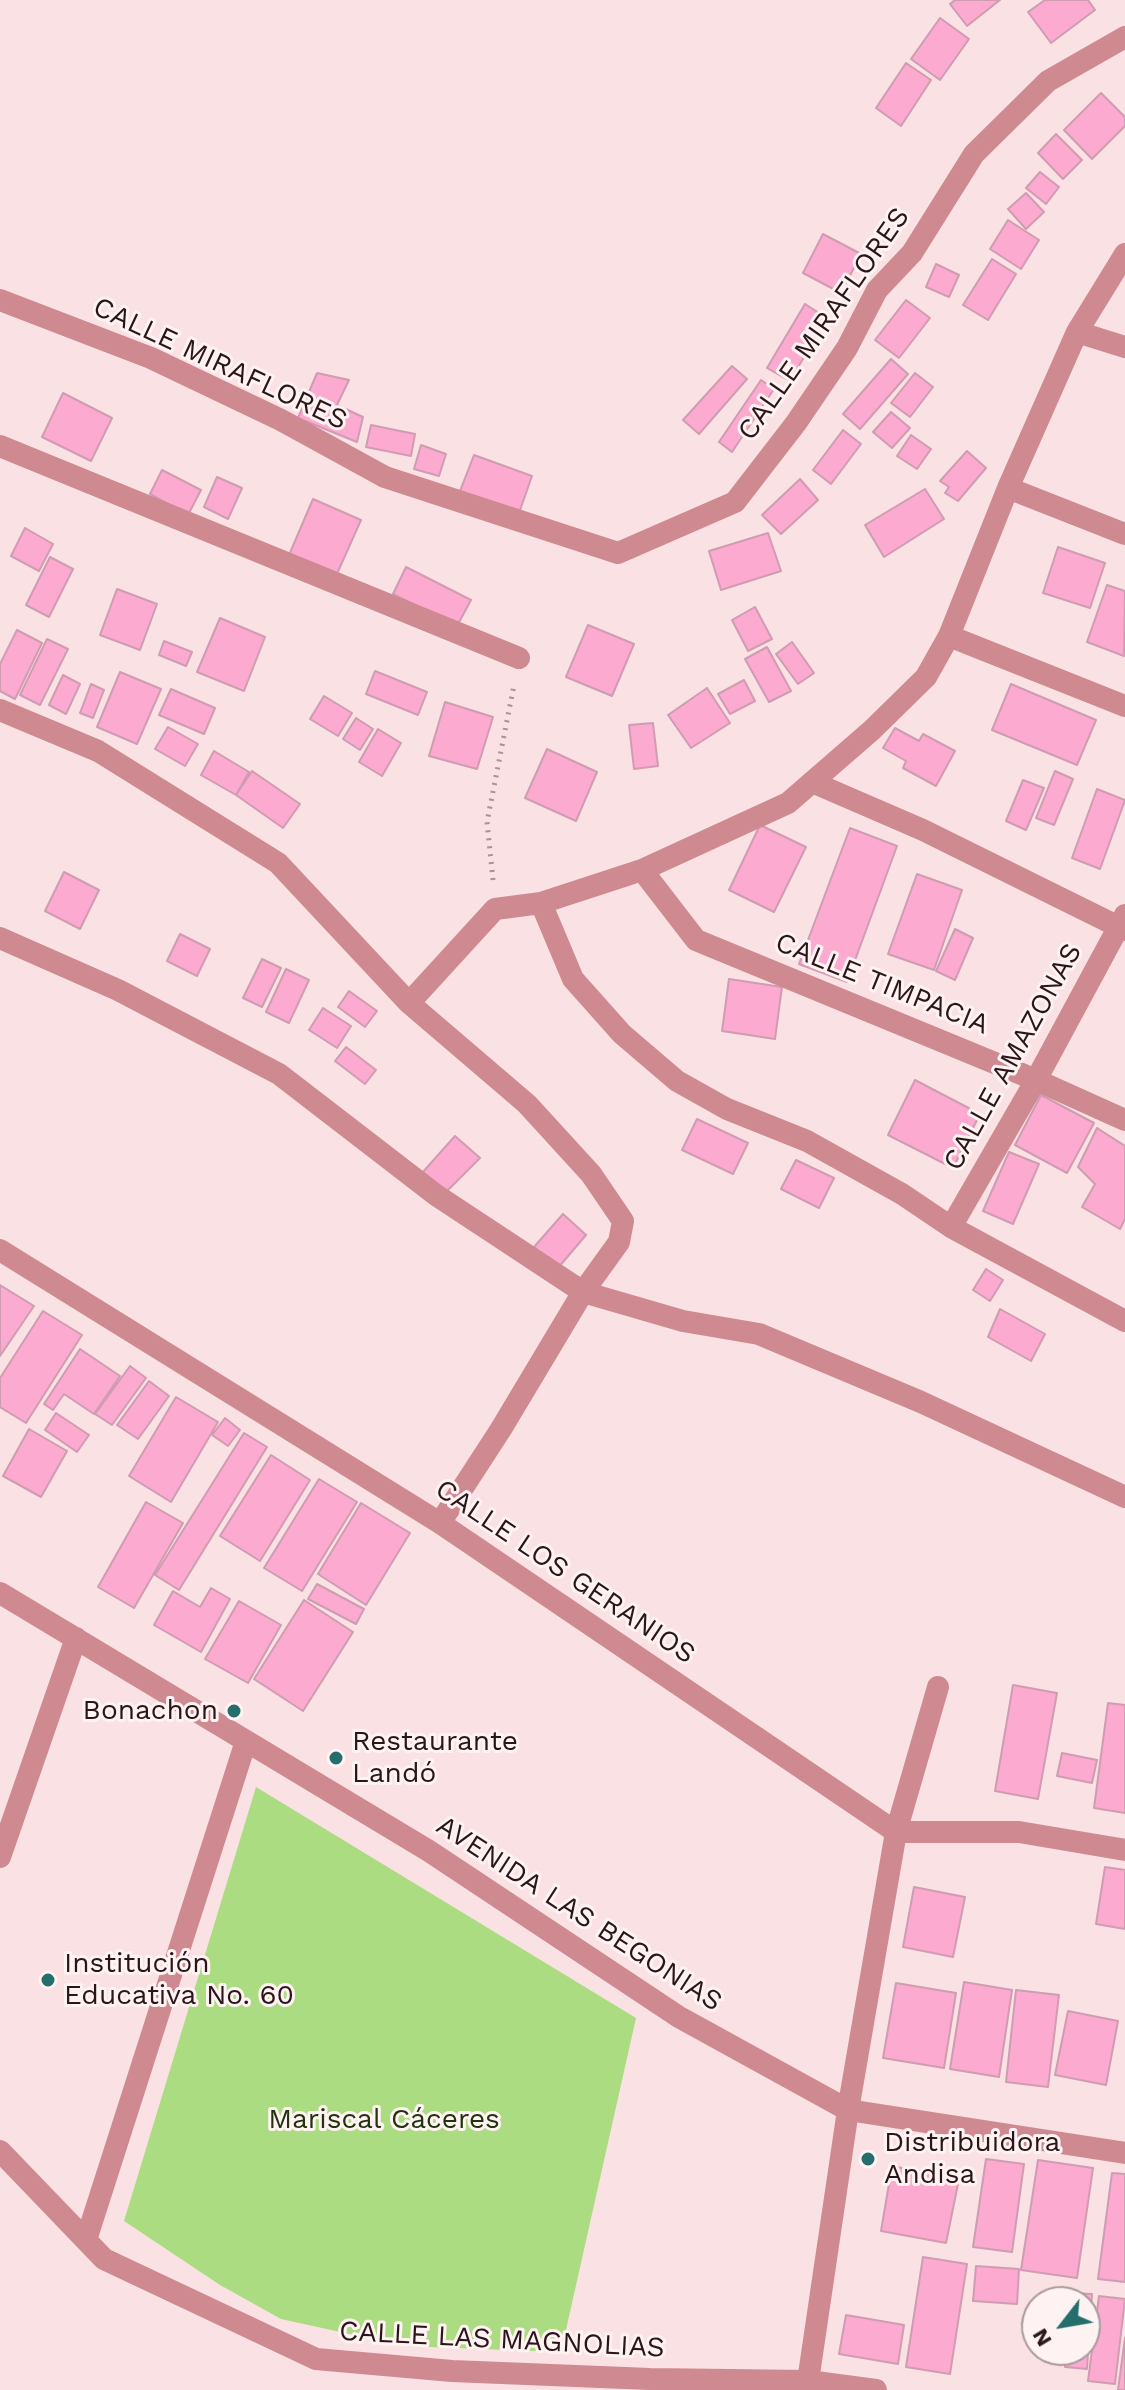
<!DOCTYPE html>
<meta charset="utf-8">
<style>
body{margin:0}
#map{position:relative;width:1125px;height:2390px;overflow:hidden;background:#fae1e3;font-family:"Work Sans",sans-serif}
canvas{display:block}
.north{position:absolute;left:1021px;top:2286px;width:80px;height:80px;box-sizing:border-box;background:#fef2f3;border:2px solid #a99a9b;border-radius:50%;rotate:239deg;font-size:22px;font-weight:700;line-height:32px;text-align:center;color:#2a1518}
.north::after{content:'';display:block;margin:auto;width:28px;height:36px;background:#246f6c;clip-path:polygon(50% 0,100% 100%,50% 72%,0 100%)}
</style>
<div id="map">
<canvas width="1125" height="2390"></canvas>
<div class="north">N</div>
</div>
<script>
const context = document.querySelector('canvas').getContext('2d');
context.lineJoin = 'round';
function fill(path, color) {
  context.fillStyle = color;
  context.fill(path, 'evenodd');
}
function poly(rows) {
  const path = new Path2D();
  for (const r of rows) {
    path.moveTo(r[0], r[1]);
    for (let i = 2; i < r.length; i += 2) path.lineTo(r[i], r[i + 1]);
  }
  return path;
}
function strokePath(path, color, width, dash) {
  context.strokeStyle = color;
  context.lineWidth = width;
  context.lineCap = dash ? 'butt' : 'round';
  context.setLineDash(dash || []);
  context.stroke(path);
}
function drawText(font, color, halo, rows, align = 'center') {
  context.font = font + ' "Work Sans",sans-serif';
  context.lineWidth = 6;
  context.setLineDash([]);
  context.textBaseline = 'middle';
  context.strokeStyle = halo;
  context.fillStyle = color;
  for (const [text, x, y, turn = 0] of rows) {
    context.save();
    context.translate(x, y);
    context.rotate((+turn || 0) * Math.PI / 180);
    context.textAlign = isNaN(turn) ? turn : align;
    if (halo) context.strokeText(text, 0, 0);
    context.fillText(text, 0, 0);
    context.restore();
  }
}
const green = poly([
 [256,1787,636,2018,561,2352,404,2346,281,2319,220,2285,124,2221]
]);
const building = poly([
 [955,0,1000,0,967,26,950,4,955,0],
 [1045,0,1088,0,1095,10,1051,43,1028,12,1045,0],
 [940,18,969,39,940,80,911,59,940,18],
 [906,63,931,80,901,126,876,108,906,63],
 [1101,93,1125,117,1125,126,1092,159,1064,130,1101,93],
 [1056,134,1082,160,1063,179,1038,153,1056,134],
 [1040,172,1059,187,1046,204,1026,188,1040,172],
 [1026,193,1044,212,1026,229,1008,209,1026,193],
 [1008,220,1039,240,1021,269,990,249,1008,220],
 [823,234,861,254,841,293,803,273,823,234],
 [992,259,1016,274,988,320,963,305,992,259],
 [936,264,959,275,949,297,926,287,936,264],
 [906,300,930,318,899,358,875,340,906,300],
 [805,304,827,318,790,381,767,368,805,304],
 [891,359,908,374,860,429,843,414,891,359],
 [732,366,747,379,699,434,683,420,732,366],
 [317,373,349,380,337,405,363,417,357,442,298,418,317,373],
 [915,373,933,387,910,417,891,403,915,373],
 [761,380,774,389,732,452,719,442,761,380],
 [63,393,112,418,91,461,42,437,63,393],
 [891,412,910,428,892,448,873,432,891,412],
 [371,425,415,434,411,456,366,447,371,425],
 [843,430,861,444,831,484,813,470,843,430],
 [911,435,931,449,917,469,897,456,911,435],
 [421,445,446,454,439,476,414,469,421,445],
 [967,451,986,468,958,501,945,493,949,487,940,481,967,451],
 [474,455,532,476,519,513,460,491,474,455],
 [162,470,201,490,188,515,150,494,162,470],
 [217,477,242,488,228,519,204,507,217,477],
 [800,479,818,500,781,534,762,515,800,479],
 [925,489,944,519,884,557,865,525,925,489],
 [313,499,361,520,336,576,289,555,313,499],
 [25,528,53,544,39,571,11,556,25,528],
 [768,533,781,571,721,590,709,551,768,533],
 [1058,547,1105,563,1090,608,1043,593,1058,547],
 [50,557,73,569,49,617,26,605,50,557],
 [406,567,471,600,457,626,393,594,406,567],
 [1107,585,1125,591,1124,656,1087,642,1107,585],
 [117,589,157,604,140,650,100,635,117,589],
 [755,607,772,639,748,651,732,620,755,607],
 [220,618,265,637,244,691,197,672,220,618],
 [588,625,634,644,612,696,566,677,588,625],
 [17,630,42,643,15,699,0,691,0,664,17,630],
 [47,639,68,649,40,705,20,695,47,639],
 [164,641,192,652,186,666,159,655,164,641],
 [792,642,814,673,798,684,776,654,792,642],
 [767,647,791,691,769,702,745,659,767,647],
 [375,671,427,692,418,715,366,694,375,671],
 [120,672,161,689,137,744,97,727,120,672],
 [63,675,80,684,66,714,49,705,63,675],
 [744,680,755,701,730,714,718,694,744,680],
 [91,684,104,690,93,718,80,713,91,684],
 [1011,684,1096,720,1077,765,992,730,1011,684],
 [707,688,730,723,691,748,668,715,707,688],
 [171,689,215,708,204,734,159,715,171,689],
 [324,696,352,713,338,736,310,719,324,696],
 [445,702,493,717,477,769,429,756,445,702],
 [356,718,373,729,360,750,343,739,356,718],
 [653,723,658,766,634,769,629,725,653,723],
 [168,727,198,744,185,766,155,749,168,727],
 [895,728,919,741,923,734,955,751,936,786,903,768,906,761,883,748,895,728],
 [378,729,401,743,382,776,359,762,378,729],
 [547,749,597,772,576,821,525,798,547,749],
 [214,751,249,772,236,795,201,775,214,751],
 [252,771,300,804,283,828,236,795,252,771],
 [1055,771,1073,779,1054,825,1036,818,1055,771],
 [1023,780,1044,788,1026,830,1006,821,1023,780],
 [1097,789,1125,800,1100,869,1072,858,1097,789],
 [760,825,806,847,774,912,729,890,760,825],
 [850,828,897,846,847,982,799,964,850,828],
 [64,872,99,890,80,929,45,911,64,872],
 [917,874,962,890,934,970,888,954,917,874],
 [955,929,973,938,955,980,936,971,955,929],
 [180,934,210,949,197,976,167,961,180,934],
 [262,959,281,968,262,1007,243,998,262,959],
 [286,969,309,980,289,1023,266,1012,286,969],
 [729,979,782,987,775,1039,722,1031,729,979],
 [349,991,377,1011,365,1027,338,1007,349,991],
 [323,1008,351,1026,337,1048,309,1030,323,1008],
 [346,1047,376,1070,365,1084,335,1061,346,1047],
 [915,1080,980,1114,953,1168,888,1135,915,1080],
 [1041,1095,1094,1123,1067,1173,1015,1145,1041,1095],
 [697,1119,748,1143,733,1174,682,1150,697,1119],
 [1097,1128,1125,1146,1125,1219,1120,1229,1082,1207,1095,1184,1078,1167,1097,1128],
 [455,1136,480,1158,446,1192,422,1173,455,1136],
 [1009,1152,1039,1164,1013,1224,983,1211,1009,1152],
 [796,1160,834,1178,819,1208,781,1189,796,1160],
 [563,1214,586,1235,558,1268,534,1247,563,1214],
 [986,1269,1003,1280,990,1301,973,1290,986,1269],
 [0,1285,34,1306,0,1356,0,1285],
 [1000,1309,1045,1334,1031,1361,988,1337,1000,1309],
 [43,1311,82,1335,26,1423,0,1407,0,1378,43,1311],
 [80,1349,120,1376,94,1414,64,1394,53,1410,44,1404,80,1349],
 [130,1366,146,1378,112,1425,95,1414,130,1366],
 [149,1381,169,1396,138,1439,117,1425,149,1381],
 [176,1397,218,1422,171,1502,129,1476,176,1397],
 [56,1413,89,1435,77,1452,45,1430,56,1413],
 [225,1418,240,1430,228,1446,212,1435,225,1418],
 [29,1429,67,1451,41,1497,3,1476,29,1429],
 [244,1433,267,1447,179,1590,155,1575,244,1433],
 [271,1455,310,1480,260,1561,220,1536,271,1455],
 [319,1479,357,1502,302,1591,264,1568,319,1479],
 [146,1502,183,1523,134,1608,98,1587,146,1502],
 [361,1503,410,1533,366,1605,318,1574,361,1503],
 [317,1584,364,1609,356,1624,308,1599,317,1584],
 [211,1588,230,1599,201,1652,154,1625,173,1591,200,1607,211,1588],
 [304,1600,353,1632,303,1711,254,1679,304,1600],
 [239,1601,281,1625,248,1683,205,1659,239,1601],
 [1013,1685,1057,1693,1038,1799,995,1791,1013,1685],
 [1108,1703,1125,1705,1125,1813,1094,1808,1108,1703],
 [1062,1753,1097,1760,1092,1783,1057,1776,1062,1753],
 [1105,1867,1125,1870,1125,1929,1096,1924,1105,1867],
 [914,1887,965,1897,953,1957,903,1947,914,1887],
 [964,1982,1012,1990,999,2077,950,2069,964,1982],
 [896,1983,956,1993,944,2068,883,2058,896,1983],
 [1016,1990,1059,1995,1048,2087,1006,2082,1016,1990],
 [1068,2011,1118,2021,1106,2085,1055,2075,1068,2011],
 [986,2159,1024,2164,1012,2252,973,2247,986,2159],
 [1038,2160,1093,2168,1077,2278,1021,2270,1038,2160],
 [892,2166,959,2179,946,2243,881,2231,892,2166],
 [1112,2173,1125,2174,1125,2282,1098,2279,1112,2173],
 [923,2257,967,2264,950,2374,906,2367,923,2257],
 [976,2266,1019,2269,1017,2304,973,2301,976,2266],
 [1070,2293,1092,2294,1087,2369,1065,2367,1066,2350,1085,2350,1085,2302,1070,2302,1070,2293],
 [1099,2296,1125,2299,1115,2384,1088,2381,1099,2296],
 [846,2315,904,2325,898,2364,839,2354,846,2315],
 [1125,2338,1125,2390,1118,2390,1125,2338]
]);
const path = poly([
 [493,880,487,822,514,685]
]);
const minor = poly([
 [0,300,151,358,281,420,385,477,618,553,735,502,796,423,847,348,877,290,912,253,974,154,1048,81,1125,37],
 [1077,332,1125,347],
 [0,446,519,658],
 [1008,488,1125,534],
 [949,636,1125,706],
 [0,710,98,751,278,863,409,1003,527,1104,591,1174,623,1221,619,1242,583,1292,436,1195,279,1074,118,990,0,938],
 [812,782,923,830,1125,930],
 [642,870,696,940,1036,1080,1125,1120],
 [541,903,573,979,622,1034,677,1081,727,1109,807,1141,902,1194,951,1227,1125,1321],
 [409,1003,495,909,541,903,642,870,788,803,872,730,926,677,949,636,1008,488,1077,332,1125,254],
 [951,1227,1036,1080,1125,915],
 [0,1250,440,1523,896,1832,1019,1832,1125,1850],
 [440,1523,501,1429,583,1292,683,1321,759,1334,921,1402,1125,1497],
 [0,1593,429,1851,679,2017,848,2110,1125,2153],
 [0,1857,76,1638],
 [0,2151,104,2259,316,2359,452,2371,650,2379,808,2381,876,2390],
 [86,2240,246,1741],
 [808,2381,848,2110,896,1832,938,1687]
]);
const markers = [
 [234,1711,8,"#246f6c"],
 [336,1758,8,"#246f6c"],
 [48,1980,8,"#246f6c"],
 [868,2159,8,"#246f6c"]
];
const streetNames = [
 ["CALLE MIRAFLORES",824,324,-55],
 ["CALLE MIRAFLORES",220,364,25],
 ["CALLE TIMPACIA",882,984,22],
 ["CALLE AMAZONAS",1013,1057,-61],
 ["CALLE LOS GERANIOS",565,1572,34],
 ["AVENIDA LAS BEGONIAS",579,1914,33],
 ["CALLE LAS MAGNOLIAS",502,2340,3]
];
const poiNames = [
 ["Bonachon",218,1711,"right"],
 ["Restaurante",352,1742],
 ["Landó",352,1774],
 ["Institución",64,1964],
 ["Educativa No. 60",64,1996],
 ["Distribuidora",884,2143],
 ["Andisa",884,2175]
];
const parkNames = [
 ["Mariscal Cáceres",384,2120]
];
fill(green, '#acdc81');
fill(building, '#fcaacf');
strokePath(building, '#d09cb2', 2);
strokePath(path, '#a99194', 5, [2, 6]);
strokePath(minor, '#cf8991', 22);
for (const [x, y, r, color] of markers) {
  const dot = new Path2D();
  dot.arc(x, y, r, 0, 2 * Math.PI);
  context.fillStyle = color;
  context.fill(dot);
  strokePath(dot, '#fef2f3', 3);
}
drawText('28px', '#2a1518', '#fef2f3', streetNames);
drawText('28px', '#2a1518', '#fef2f3', poiNames, 'left');
drawText('28px', '#21340e', '#fef2f3', parkNames);
</script>
